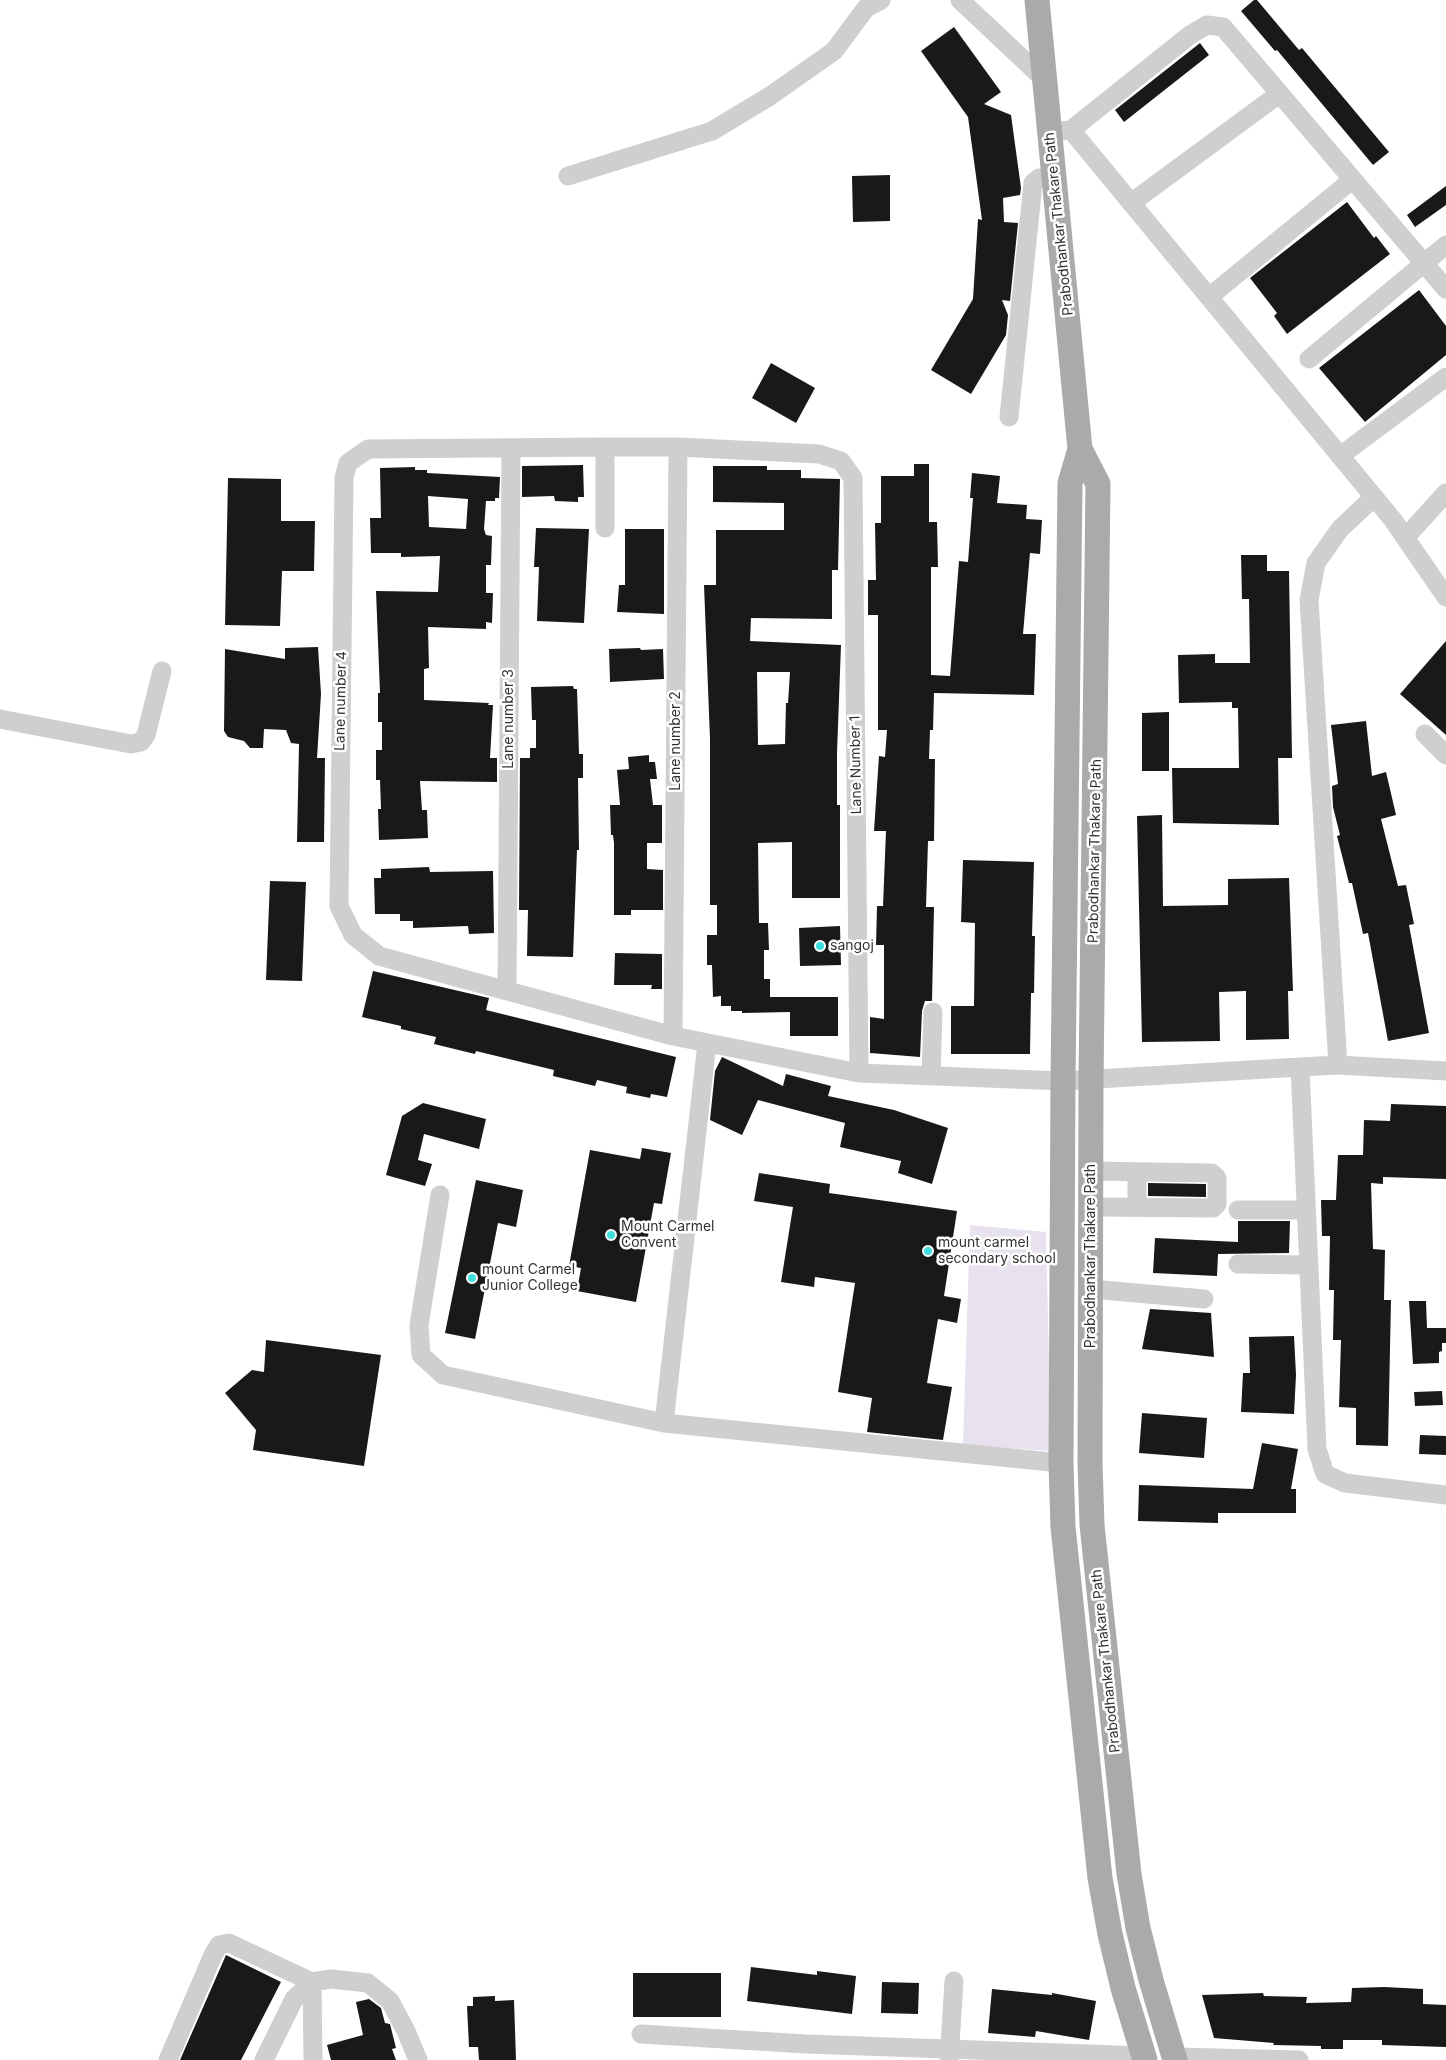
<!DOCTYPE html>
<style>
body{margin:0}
canvas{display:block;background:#fff}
</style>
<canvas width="1446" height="2060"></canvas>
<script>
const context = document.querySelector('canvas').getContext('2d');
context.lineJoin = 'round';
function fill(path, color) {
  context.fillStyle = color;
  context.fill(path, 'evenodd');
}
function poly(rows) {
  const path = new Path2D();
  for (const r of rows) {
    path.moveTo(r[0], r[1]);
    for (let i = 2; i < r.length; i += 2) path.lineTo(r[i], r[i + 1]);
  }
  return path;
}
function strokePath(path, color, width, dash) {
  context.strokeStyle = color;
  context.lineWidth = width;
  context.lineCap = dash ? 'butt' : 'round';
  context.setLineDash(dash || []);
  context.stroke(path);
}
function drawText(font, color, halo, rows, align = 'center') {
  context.font = font + ' Inter,sans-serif';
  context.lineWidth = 5;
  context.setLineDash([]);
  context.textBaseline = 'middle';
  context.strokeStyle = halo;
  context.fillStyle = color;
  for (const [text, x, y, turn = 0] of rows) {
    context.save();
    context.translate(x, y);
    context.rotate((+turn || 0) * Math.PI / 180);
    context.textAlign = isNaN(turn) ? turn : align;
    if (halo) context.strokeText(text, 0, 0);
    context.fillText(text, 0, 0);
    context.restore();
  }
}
const green = poly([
 [970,1225,1046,1232,1051,1451,963,1445]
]);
const building = poly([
 [1254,0,1257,0,1299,50,1302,48,1389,152,1373,165,1277,50,1275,51,1241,11],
 [954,27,1001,92,984,104,1011,115,1021,188,1020,195,1003,198,1004,222,1018,223,1010,301,1002,300,1008,315,1006,335,971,394,931,370,973,299,978,219,982,220,968,117,921,51],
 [1200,43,1209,55,1124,122,1115,110],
 [890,175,890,221,853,222,852,176],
 [1446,186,1446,205,1415,227,1407,215],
 [1347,202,1374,238,1376,236,1390,254,1287,334,1274,316,1277,313,1250,278],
 [1419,290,1446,326,1446,355,1365,422,1319,368],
 [771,363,815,388,796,423,752,398],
 [914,464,929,464,929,522,937,522,938,567,931,567,931,675,950,676,959,561,968,562,973,498,970,498,972,473,1000,476,997,503,1027,505,1026,519,1042,520,1040,554,1030,553,1023,634,1036,634,1034,695,934,693,933,730,930,730,929,759,935,759,934,841,928,841,926,907,934,907,932,1001,925,1001,922,1011,920,1057,870,1053,870,1017,884,1019,884,945,876,945,877,906,883,906,886,831,874,831,879,756,885,757,887,730,878,730,878,615,868,615,868,580,876,580,875,523,881,523,881,476,914,476],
 [583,465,584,497,578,497,578,502,555,501,554,496,522,497,522,466],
 [713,466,767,466,767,470,801,470,801,478,840,479,838,570,832,570,832,619,751,618,750,641,841,645,837,753,837,805,840,805,840,898,792,898,792,842,758,843,759,923,768,923,769,950,764,950,764,979,770,979,770,997,838,997,838,1036,790,1036,790,1012,742,1013,742,1011,731,1011,731,1006,721,1006,721,996,713,997,712,965,707,965,707,935,717,935,717,905,710,905,710,739,704,585,716,585,716,530,784,530,784,503,713,502],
 [757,672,790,672,788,703,786,703,785,744,758,745],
 [415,467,415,470,427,470,427,473,500,477,499,498,495,498,495,501,486,501,484,529,486,535,492,536,491,565,486,565,486,593,493,593,492,623,486,622,486,629,428,627,429,668,424,669,424,700,489,703,488,705,493,705,490,758,497,758,497,782,420,781,422,810,427,810,428,838,379,840,378,809,381,809,380,780,376,780,376,750,382,750,382,722,378,722,378,693,380,693,376,591,438,592,440,556,401,557,401,553,371,553,370,518,381,518,380,468],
 [428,496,468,499,466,529,429,527],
 [228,478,281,479,281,521,315,521,314,571,282,571,280,626,225,625],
 [536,528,589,529,584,623,537,621,539,567,534,567],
 [625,529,664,529,664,614,617,612,619,585,625,585],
 [1241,555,1267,555,1267,571,1289,571,1292,758,1278,758,1279,825,1173,823,1172,768,1239,768,1238,708,1232,708,1232,702,1179,703,1178,655,1215,654,1215,663,1250,663,1249,599,1242,599],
 [1446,641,1446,735,1400,694],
 [318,647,321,694,317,758,325,758,324,842,297,842,299,744,291,743,286,730,264,729,263,748,250,748,244,741,228,737,224,731,225,649,285,659,285,648],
 [640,648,641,650,663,649,664,679,610,682,609,649],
 [573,686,574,689,577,689,579,754,583,754,583,778,578,778,579,850,577,850,573,957,527,956,528,910,519,910,520,758,530,758,530,748,536,748,536,720,532,720,531,687],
 [1169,712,1169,771,1142,771,1142,713],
 [1366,721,1372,776,1386,772,1396,815,1381,819,1398,886,1406,885,1414,924,1409,925,1429,1033,1388,1041,1368,933,1363,934,1352,883,1349,883,1337,836,1340,835,1333,807,1332,786,1338,784,1331,725],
 [649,755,649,762,655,762,657,779,650,779,653,805,662,805,662,843,647,843,647,869,663,870,663,910,631,910,631,915,614,915,614,843,613,835,611,835,610,805,620,805,617,770,629,769,628,757],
 [1162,815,1163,906,1228,905,1228,879,1289,878,1293,991,1288,991,1289,1039,1246,1040,1246,991,1219,992,1220,1041,1142,1042,1137,816],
 [963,860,1034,862,1032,936,1035,936,1034,993,1031,993,1030,1054,951,1054,951,1006,974,1006,975,923,961,922],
 [429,867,430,872,493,871,494,933,469,934,468,926,413,928,413,921,400,921,400,914,375,914,374,878,381,878,381,869],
 [270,881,306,882,302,981,266,980],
 [840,926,841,965,800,966,799,928],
 [615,953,662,954,662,989,651,989,652,985,614,985],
 [373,971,489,998,486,1010,676,1057,667,1097,651,1094,650,1098,626,1093,627,1087,597,1080,595,1086,553,1076,554,1070,476,1051,475,1054,434,1044,436,1037,401,1029,401,1026,362,1017],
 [722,1057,783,1086,786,1074,831,1086,828,1096,894,1110,948,1128,932,1184,898,1173,901,1161,840,1147,845,1123,758,1100,742,1135,710,1120,715,1071],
 [423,1103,486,1119,479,1149,424,1134,418,1160,432,1164,425,1186,386,1175,402,1116],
 [1391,1104,1446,1106,1446,1179,1383,1177,1383,1184,1371,1183,1373,1249,1385,1250,1384,1300,1391,1300,1388,1446,1356,1445,1356,1408,1339,1407,1341,1340,1333,1340,1334,1290,1329,1290,1330,1236,1322,1236,1321,1200,1336,1200,1338,1155,1363,1155,1364,1120,1390,1121],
 [642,1148,671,1153,662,1204,654,1203,636,1302,577,1291,581,1268,569,1266,590,1150,640,1159],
 [759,1173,830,1184,829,1193,957,1211,944,1296,961,1299,957,1323,938,1319,927,1383,952,1387,943,1440,867,1432,872,1398,838,1392,855,1283,815,1277,814,1287,781,1282,793,1207,754,1201],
 [476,1180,523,1190,516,1227,498,1223,475,1339,445,1333],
 [1148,1183,1206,1184,1206,1197,1148,1196],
 [1238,1221,1290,1221,1289,1253,1218,1254,1217,1276,1153,1273,1155,1238,1238,1242],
 [1409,1301,1426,1301,1427,1328,1446,1328,1446,1343,1442,1343,1442,1351,1439,1352,1439,1363,1413,1364],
 [1150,1309,1211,1313,1214,1357,1142,1349],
 [1294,1336,1296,1375,1294,1414,1241,1412,1243,1373,1250,1373,1249,1337],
 [266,1340,381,1355,364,1466,253,1450,256,1430,225,1393,252,1370,264,1372],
 [1442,1391,1443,1405,1415,1406,1414,1392],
 [1142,1413,1207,1418,1204,1458,1139,1453],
 [1420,1435,1446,1436,1446,1455,1419,1454],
 [1262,1443,1298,1449,1291,1489,1296,1489,1296,1513,1218,1513,1218,1523,1138,1521,1139,1485,1253,1489],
 [226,1955,281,1982,241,2060,180,2060],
 [751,1967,817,1975,817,1971,856,1976,852,2014,747,2001],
 [633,1973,721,1973,721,2017,633,2017],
 [882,1982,919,1983,918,2014,881,2013],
 [1384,1987,1423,1989,1423,2004,1446,2005,1446,2047,1382,2045,1382,2040,1343,2040,1343,2049,1321,2049,1321,2046,1273,2045,1274,2043,1214,2038,1202,1995,1263,1993,1264,1996,1307,1997,1306,2003,1351,2002,1352,1988],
 [992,1989,1052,1995,1052,1993,1096,2001,1089,2040,1036,2031,1035,2037,988,2033],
 [495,1996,495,2001,514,2000,516,2060,479,2060,478,2047,469,2047,467,2006,473,2006,473,1997],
 [369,1999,381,2008,385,2023,390,2024,396,2048,392,2049,396,2060,331,2060,327,2045,363,2035,356,2002]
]);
const minor = poly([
 [960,0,1045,80],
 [1071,130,1190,35,1207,25,1223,27,1446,289],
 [1050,132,1071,130,1393,520,1446,597],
 [568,176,712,131,770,96,834,51,866,8,881,0],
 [1131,203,1279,94],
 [1209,297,1352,180],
 [1309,359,1446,245],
 [1009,417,1032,193,1033,183,1039,178,1055,176],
 [605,447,605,528],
 [1340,456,1446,377],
 [1374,497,1340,529,1316,563,1309,600,1338,1065,1300,1067,1317,1449,1325,1474,1345,1483,1446,1495],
 [1405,538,1446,493],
 [0,719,131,744,141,742,146,735,162,671],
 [1425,734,1446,755],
 [507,991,511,448],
 [673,1036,678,447],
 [1338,1065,1446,1071],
 [859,1073,853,478,841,461,819,454,678,447,605,447,368,449,348,463,344,478,339,906,353,935,379,956,673,1036,859,1073,1063,1081,1300,1067],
 [931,1076,933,1012],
 [1137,1172,1137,1207],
 [440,1195,419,1325,421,1355,443,1375,664,1423,1061,1463],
 [1091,1207,1213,1208,1217,1204,1217,1178,1212,1173,1091,1171],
 [1238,1210,1306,1210],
 [1238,1264,1308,1265],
 [1091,1289,1204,1299],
 [664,1423,707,1043],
 [641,2034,806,2044,1144,2056],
 [1175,2057,1299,2060],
 [168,2060,213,1955,219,1945,229,1943,312,1982,313,2060],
 [264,2060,294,1999,312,1982,331,1979,368,1983,390,2001,406,2031,418,2060],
 [949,2060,954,1981]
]);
const major = poly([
 [1037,0,1080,449,1098,484,1091,1080,1090,1463,1092,1525,1129,1874,1138,1928,1151,1980,1175,2060],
 [1080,449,1070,483,1063,1081,1061,1463,1063,1527,1100,1878,1110,1934,1123,1988,1145,2060]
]);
const markers = [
 [820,946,5,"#3ededc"],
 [611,1235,5,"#3ededc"],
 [928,1251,5,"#3ededc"],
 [472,1278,5,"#3ededc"]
];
const streetNames = [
 ["Prabodhankar Thakare Path",1059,224,-96],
 ["Lane number 4",341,701,-89],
 ["Lane number 3",509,719,-90],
 ["Lane number 2",676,741,-90],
 ["Lane Number 1",856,765,-91],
 ["Prabodhankar Thakare Path",1095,851,-89],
 ["Prabodhankar Thakare Path",1091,1256,-90],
 ["Prabodhankar Thakare Path",1106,1661,-96]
];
const poiNames = [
 ["sangoj",830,946],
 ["Mount Carmel",621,1227],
 ["Convent",621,1243],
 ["mount carmel",938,1243],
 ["secondary school",938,1259],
 ["mount Carmel",482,1270],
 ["Junior College",482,1286]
];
fill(green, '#e8e1ee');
fill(building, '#191919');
strokePath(minor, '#cfcfcf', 19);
strokePath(major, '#aaa', 25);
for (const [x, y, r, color] of markers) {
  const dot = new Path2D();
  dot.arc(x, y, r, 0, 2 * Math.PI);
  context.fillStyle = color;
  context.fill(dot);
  strokePath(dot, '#fff', 2);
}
drawText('14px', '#323232', '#fff', streetNames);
drawText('14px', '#323232', '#fff', poiNames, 'left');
</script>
